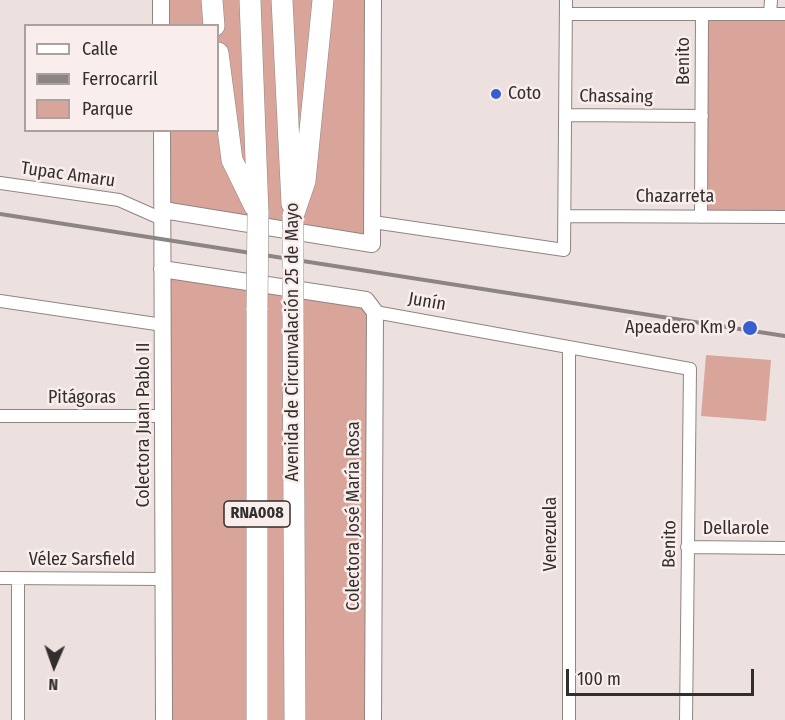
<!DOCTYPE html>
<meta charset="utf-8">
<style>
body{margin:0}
#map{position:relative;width:785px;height:720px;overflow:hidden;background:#ede1df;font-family:"Fira Sans Condensed",sans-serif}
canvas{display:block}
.legend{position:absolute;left:24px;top:24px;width:195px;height:108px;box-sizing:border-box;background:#faeeec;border:2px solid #aaa1a0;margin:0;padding:8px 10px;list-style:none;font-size:18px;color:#322e2d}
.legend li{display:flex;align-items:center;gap:12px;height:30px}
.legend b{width:30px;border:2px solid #aaa1a0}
.north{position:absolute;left:24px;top:636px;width:60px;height:60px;-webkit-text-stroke:4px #faeeec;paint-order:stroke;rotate:182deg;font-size:16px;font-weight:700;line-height:24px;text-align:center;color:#322e2d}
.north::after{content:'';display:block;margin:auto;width:21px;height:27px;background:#322e2d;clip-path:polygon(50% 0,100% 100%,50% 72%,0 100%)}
.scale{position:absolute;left:566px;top:669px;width:188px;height:27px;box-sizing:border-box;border:3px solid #322e2d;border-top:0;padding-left:8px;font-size:18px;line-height:21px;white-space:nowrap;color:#322e2d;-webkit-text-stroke:4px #faeeec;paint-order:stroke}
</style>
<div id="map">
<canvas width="785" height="720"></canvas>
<ul class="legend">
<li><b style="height:8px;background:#fff"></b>Calle</li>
<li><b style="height:8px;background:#8d8583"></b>Ferrocarril</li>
<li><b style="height:16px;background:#d9a499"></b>Parque</li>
</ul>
<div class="north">N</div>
<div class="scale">100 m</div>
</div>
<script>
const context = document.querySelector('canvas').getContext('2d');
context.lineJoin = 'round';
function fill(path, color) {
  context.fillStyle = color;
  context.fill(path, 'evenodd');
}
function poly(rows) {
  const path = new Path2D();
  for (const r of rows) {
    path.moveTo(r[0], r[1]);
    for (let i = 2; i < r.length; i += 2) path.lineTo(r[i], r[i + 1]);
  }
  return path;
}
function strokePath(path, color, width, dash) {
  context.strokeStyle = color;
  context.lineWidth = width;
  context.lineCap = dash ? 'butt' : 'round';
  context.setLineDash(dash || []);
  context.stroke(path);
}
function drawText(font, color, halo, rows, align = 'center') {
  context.font = font + ' "Fira Sans Condensed",sans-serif';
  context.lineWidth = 5;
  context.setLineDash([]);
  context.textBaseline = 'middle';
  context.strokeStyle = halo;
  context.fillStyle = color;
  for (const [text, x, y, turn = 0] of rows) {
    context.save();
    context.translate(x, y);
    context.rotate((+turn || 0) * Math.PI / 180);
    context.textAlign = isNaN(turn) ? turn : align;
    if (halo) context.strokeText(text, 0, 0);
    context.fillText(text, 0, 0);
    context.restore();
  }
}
const green = poly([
 [161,0,373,0,372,244,163,210,162,131,218,130,218,26,161,25],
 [702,14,785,14,785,217,701,217],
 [162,269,366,300,375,312,373,720,164,720],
 [706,355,771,360,766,421,701,416]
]);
const street = poly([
 [566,14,785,14],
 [770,14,771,0],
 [566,115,702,116],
 [0,183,119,200,162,219],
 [565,216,785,217],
 [701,217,702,14],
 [373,222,564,250,566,0],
 [0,301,163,325],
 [375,312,690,369,686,720],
 [569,347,569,720],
 [0,416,164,416],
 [687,547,785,548],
 [0,578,164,579],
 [18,720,18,578]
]);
const secondary = poly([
 [161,0,161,26],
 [162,130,164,720],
 [163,210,372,244,373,0],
 [162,269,366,300,375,312,373,720]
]);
const highway = poly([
 [212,0,214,26],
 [250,0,258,213],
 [282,0,292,204],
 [218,53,232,160,255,207],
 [293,216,305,181,323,0],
 [293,313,295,720],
 [257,720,257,308]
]);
const rail = poly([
 [0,214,785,336]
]);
const highwayBridge = poly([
 [293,216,293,313],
 [257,308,258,213]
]);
const markers = [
 [496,94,6,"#385fd0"],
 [750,328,8,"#385fd0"]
];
const shields = [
 [257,514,66]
];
const shieldNames = [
 ["RNA008",257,514]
];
const streetNames = [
 ["Benito",684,61,-90],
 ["Chassaing",616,97,1],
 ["Tupac Amaru",68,175,8],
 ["Chazarreta",675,197],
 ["Junín",427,302,10],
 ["Avenida de Circunvalación 25 de Mayo",293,342,-90],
 ["Pitágoras",82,398],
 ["Colectora Juan Pablo II",144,425,-90],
 ["Colectora José María Rosa",354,516,-90],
 ["Dellarole",736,529],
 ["Venezuela",551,534,-90],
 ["Benito",670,544,-89],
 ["Vélez Sarsfield",82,560]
];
const poiNames = [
 ["Coto",508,94],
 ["Apeadero Km 9",736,328,"right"]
];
fill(green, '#d9a499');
strokePath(street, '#8f8583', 14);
strokePath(secondary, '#8f8583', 18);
strokePath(highway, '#8f8583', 22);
strokePath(street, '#fff', 12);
strokePath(secondary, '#fff', 16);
strokePath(highway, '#fff', 21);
strokePath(rail, '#8d8583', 4);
strokePath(highwayBridge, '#8f8583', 22, []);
strokePath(highwayBridge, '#fff', 21);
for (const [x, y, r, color] of markers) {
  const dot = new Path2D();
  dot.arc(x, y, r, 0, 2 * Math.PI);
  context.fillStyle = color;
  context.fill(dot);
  strokePath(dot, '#faeeec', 2);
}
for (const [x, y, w] of shields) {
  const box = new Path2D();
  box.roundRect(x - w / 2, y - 13, w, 26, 4.5);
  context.fillStyle = '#faeeec';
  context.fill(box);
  strokePath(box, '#322e2d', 1.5);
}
drawText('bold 16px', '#322e2d', null, shieldNames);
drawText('18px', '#322e2d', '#faeeec', streetNames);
drawText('18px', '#322e2d', '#faeeec', poiNames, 'left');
</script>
